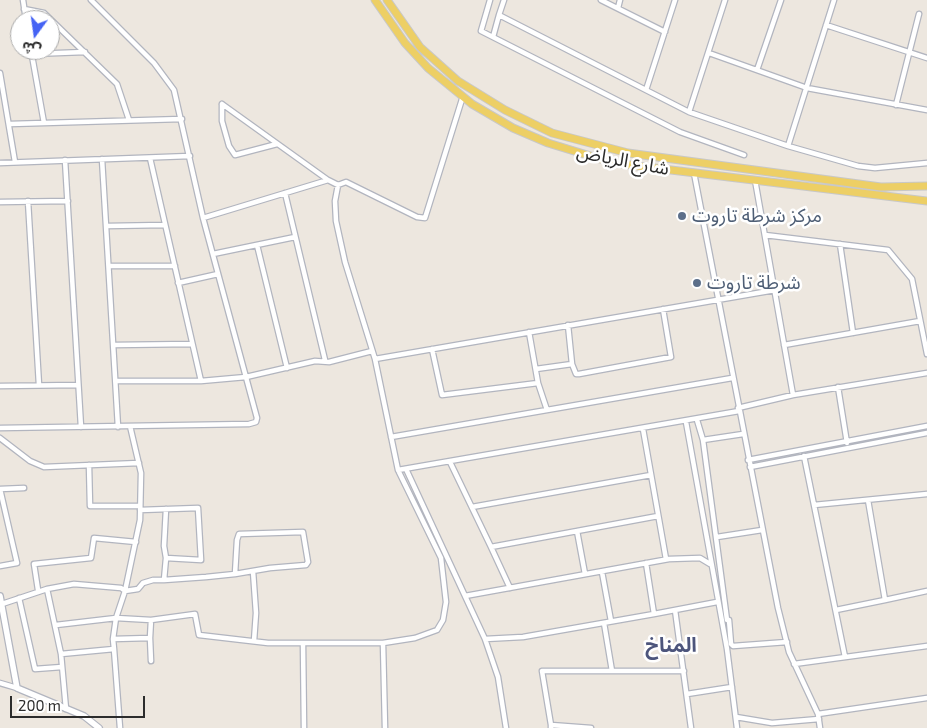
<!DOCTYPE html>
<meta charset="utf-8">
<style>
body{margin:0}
#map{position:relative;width:927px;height:728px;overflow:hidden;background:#ede7df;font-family:"Exo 2","Noto Sans Arabic",sans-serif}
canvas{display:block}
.north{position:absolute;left:10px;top:10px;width:50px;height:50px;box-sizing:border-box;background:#fff;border:1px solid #ababab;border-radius:50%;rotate:194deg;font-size:14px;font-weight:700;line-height:20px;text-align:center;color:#2c2c2c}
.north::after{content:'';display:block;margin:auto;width:18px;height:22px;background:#4563f4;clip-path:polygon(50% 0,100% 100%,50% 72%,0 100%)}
.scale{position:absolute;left:10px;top:696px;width:135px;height:22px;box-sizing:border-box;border:2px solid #2c2c2c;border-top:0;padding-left:6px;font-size:15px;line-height:18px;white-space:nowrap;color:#2c2c2c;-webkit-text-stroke:4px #fff;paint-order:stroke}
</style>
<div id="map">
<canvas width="927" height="728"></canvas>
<div class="north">ش</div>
<div class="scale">200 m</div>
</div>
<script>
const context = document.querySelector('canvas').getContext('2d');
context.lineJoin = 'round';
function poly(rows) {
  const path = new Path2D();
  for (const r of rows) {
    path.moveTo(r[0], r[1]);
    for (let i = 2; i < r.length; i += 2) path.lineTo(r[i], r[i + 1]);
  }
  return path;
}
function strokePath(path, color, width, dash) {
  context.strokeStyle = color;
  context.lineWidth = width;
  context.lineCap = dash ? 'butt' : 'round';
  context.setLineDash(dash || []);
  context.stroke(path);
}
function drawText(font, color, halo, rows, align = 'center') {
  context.font = font + ' "Exo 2","Noto Sans Arabic",sans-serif';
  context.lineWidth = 5;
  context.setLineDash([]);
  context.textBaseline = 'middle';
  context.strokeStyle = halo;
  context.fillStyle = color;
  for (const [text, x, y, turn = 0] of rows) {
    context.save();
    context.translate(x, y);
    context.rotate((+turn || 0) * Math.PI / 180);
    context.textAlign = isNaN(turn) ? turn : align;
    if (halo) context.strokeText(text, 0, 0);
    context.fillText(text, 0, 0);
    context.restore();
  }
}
const minor = poly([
 [23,0,26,20],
 [490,0,481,31,680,132,744,155],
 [504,0,499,15,689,112,788,146,858,166,875,168,927,163],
 [601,0,665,32],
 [618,8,620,0],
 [24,9,44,13,117,84,129,120],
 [826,25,927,58],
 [493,37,499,15],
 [31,50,44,123],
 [709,53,807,88,927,110],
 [32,54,85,52],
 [757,70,781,0],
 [0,73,15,162],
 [646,90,675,0],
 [222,104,328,180],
 [222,104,222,121,229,146,235,155,277,144],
 [896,105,919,14],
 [689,112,725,0],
 [10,124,182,119],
 [788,146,834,0],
 [150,158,201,381],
 [102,159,118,427],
 [65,160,81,427],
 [0,163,190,156],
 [694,173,778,608,789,652,818,714,820,728],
 [755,180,793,395],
 [285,193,325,360],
 [28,201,39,385],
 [0,202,68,201],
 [203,218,328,180,338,185],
 [107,226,165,225],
 [765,235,888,250,912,279,927,354],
 [840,244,853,333],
 [257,245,287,368],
 [213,254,295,237],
 [109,266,175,266],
 [178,283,218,274],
 [568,325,572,364,576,374,579,374,671,357,663,309],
 [529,332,538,383,547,410],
 [114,345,192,344],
 [784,345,920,321],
 [432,349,442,395,538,383],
 [375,359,775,290],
 [536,369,572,364],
 [116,381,201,381,246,377,315,361,329,362,372,351],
 [0,386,78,385],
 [838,387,847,443],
 [738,408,793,395,927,373],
 [697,420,703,440,727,620,729,620,731,644,733,646,787,642],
 [686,422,727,649,737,728],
 [130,426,141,473,140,520,125,591,138,589,143,583,153,580,164,580],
 [0,428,249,424,256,422,257,418,203,218,174,90,154,63,91,0],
 [643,429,666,559],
 [391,437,732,378],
 [0,438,30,461,44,467,139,463],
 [703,440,743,434],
 [804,456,845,657],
 [748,460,927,426],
 [450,462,491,547],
 [89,465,90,506,140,506],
 [750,467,927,433],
 [406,469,485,639,523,637,654,614],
 [398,470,739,411],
 [0,489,17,563,0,566],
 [0,489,24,488],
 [868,500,885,600,927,591],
 [814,505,927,494],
 [472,507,651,475],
 [140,510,198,508,201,560,166,558,164,580,206,577,235,574,270,568,306,565,308,562,303,532,239,534,237,540,235,574],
 [577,531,585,574],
 [717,537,762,530],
 [166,558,164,546,166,509],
 [646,563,654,614,717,602],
 [253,571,256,613,254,641],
 [602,572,611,621],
 [510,588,491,547,658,516],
 [47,589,74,584,121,588,125,591,116,618,151,620],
 [38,590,34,564,91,558,94,538,136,542],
 [465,596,669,559,700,558,710,564],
 [19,598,35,669,62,667],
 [2,604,47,589,61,654,66,709],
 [675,610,691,728],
 [836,610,885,600],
 [604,623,612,671],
 [56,625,116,618,113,639],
 [150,638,151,661],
 [485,639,498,677,506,728],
 [303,643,304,728],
 [114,649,120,728],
 [61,654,114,649,113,639,150,638,151,620,195,614,199,635,268,643,383,643],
 [794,664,927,646],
 [0,683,17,688],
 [687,694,732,687],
 [818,714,927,698],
 [736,717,772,723,819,719],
 [551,725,542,671,684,671],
 [385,728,383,643,415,638,437,630,443,620,446,602,441,558,398,470,375,359,345,262,336,221,335,201,338,185,346,182,417,217,425,218,463,96],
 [551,728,551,725,591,728]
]);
const tertiary = poly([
 [0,596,17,688,84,716,99,728]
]);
const primary = poly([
 [375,0,405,43,428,68,472,104,513,128,548,143,610,162,638,166,927,201],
 [387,0,420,47,458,81,505,110,552,133,628,153,881,187,927,186]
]);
const markers = [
 [682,216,5,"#5c6f8a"],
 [697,283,5,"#5c6f8a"]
];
const streetNames = [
 ["شارع الرياض",623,160,11]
];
const serviceNames = [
 ["مركز شرطة تاروت",692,216],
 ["شرطة تاروت",707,283]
];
const neighbourhoodNames = [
 ["المناخ",671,645]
];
strokePath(minor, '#b2b5bf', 7);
strokePath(tertiary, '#b2b5bf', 8);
strokePath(primary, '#c8c8c8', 9);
strokePath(minor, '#fff', 4.5);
strokePath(tertiary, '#fff', 5.5);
strokePath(primary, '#edcf65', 7);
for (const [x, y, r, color] of markers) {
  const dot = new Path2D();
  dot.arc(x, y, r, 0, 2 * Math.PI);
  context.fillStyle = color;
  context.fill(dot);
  strokePath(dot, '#fff', 2);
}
drawText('19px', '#2c2c2c', '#fff', streetNames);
drawText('19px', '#4e5e75', '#fff', serviceNames, 'left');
drawText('bold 20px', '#4d557c', '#fff', neighbourhoodNames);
</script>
